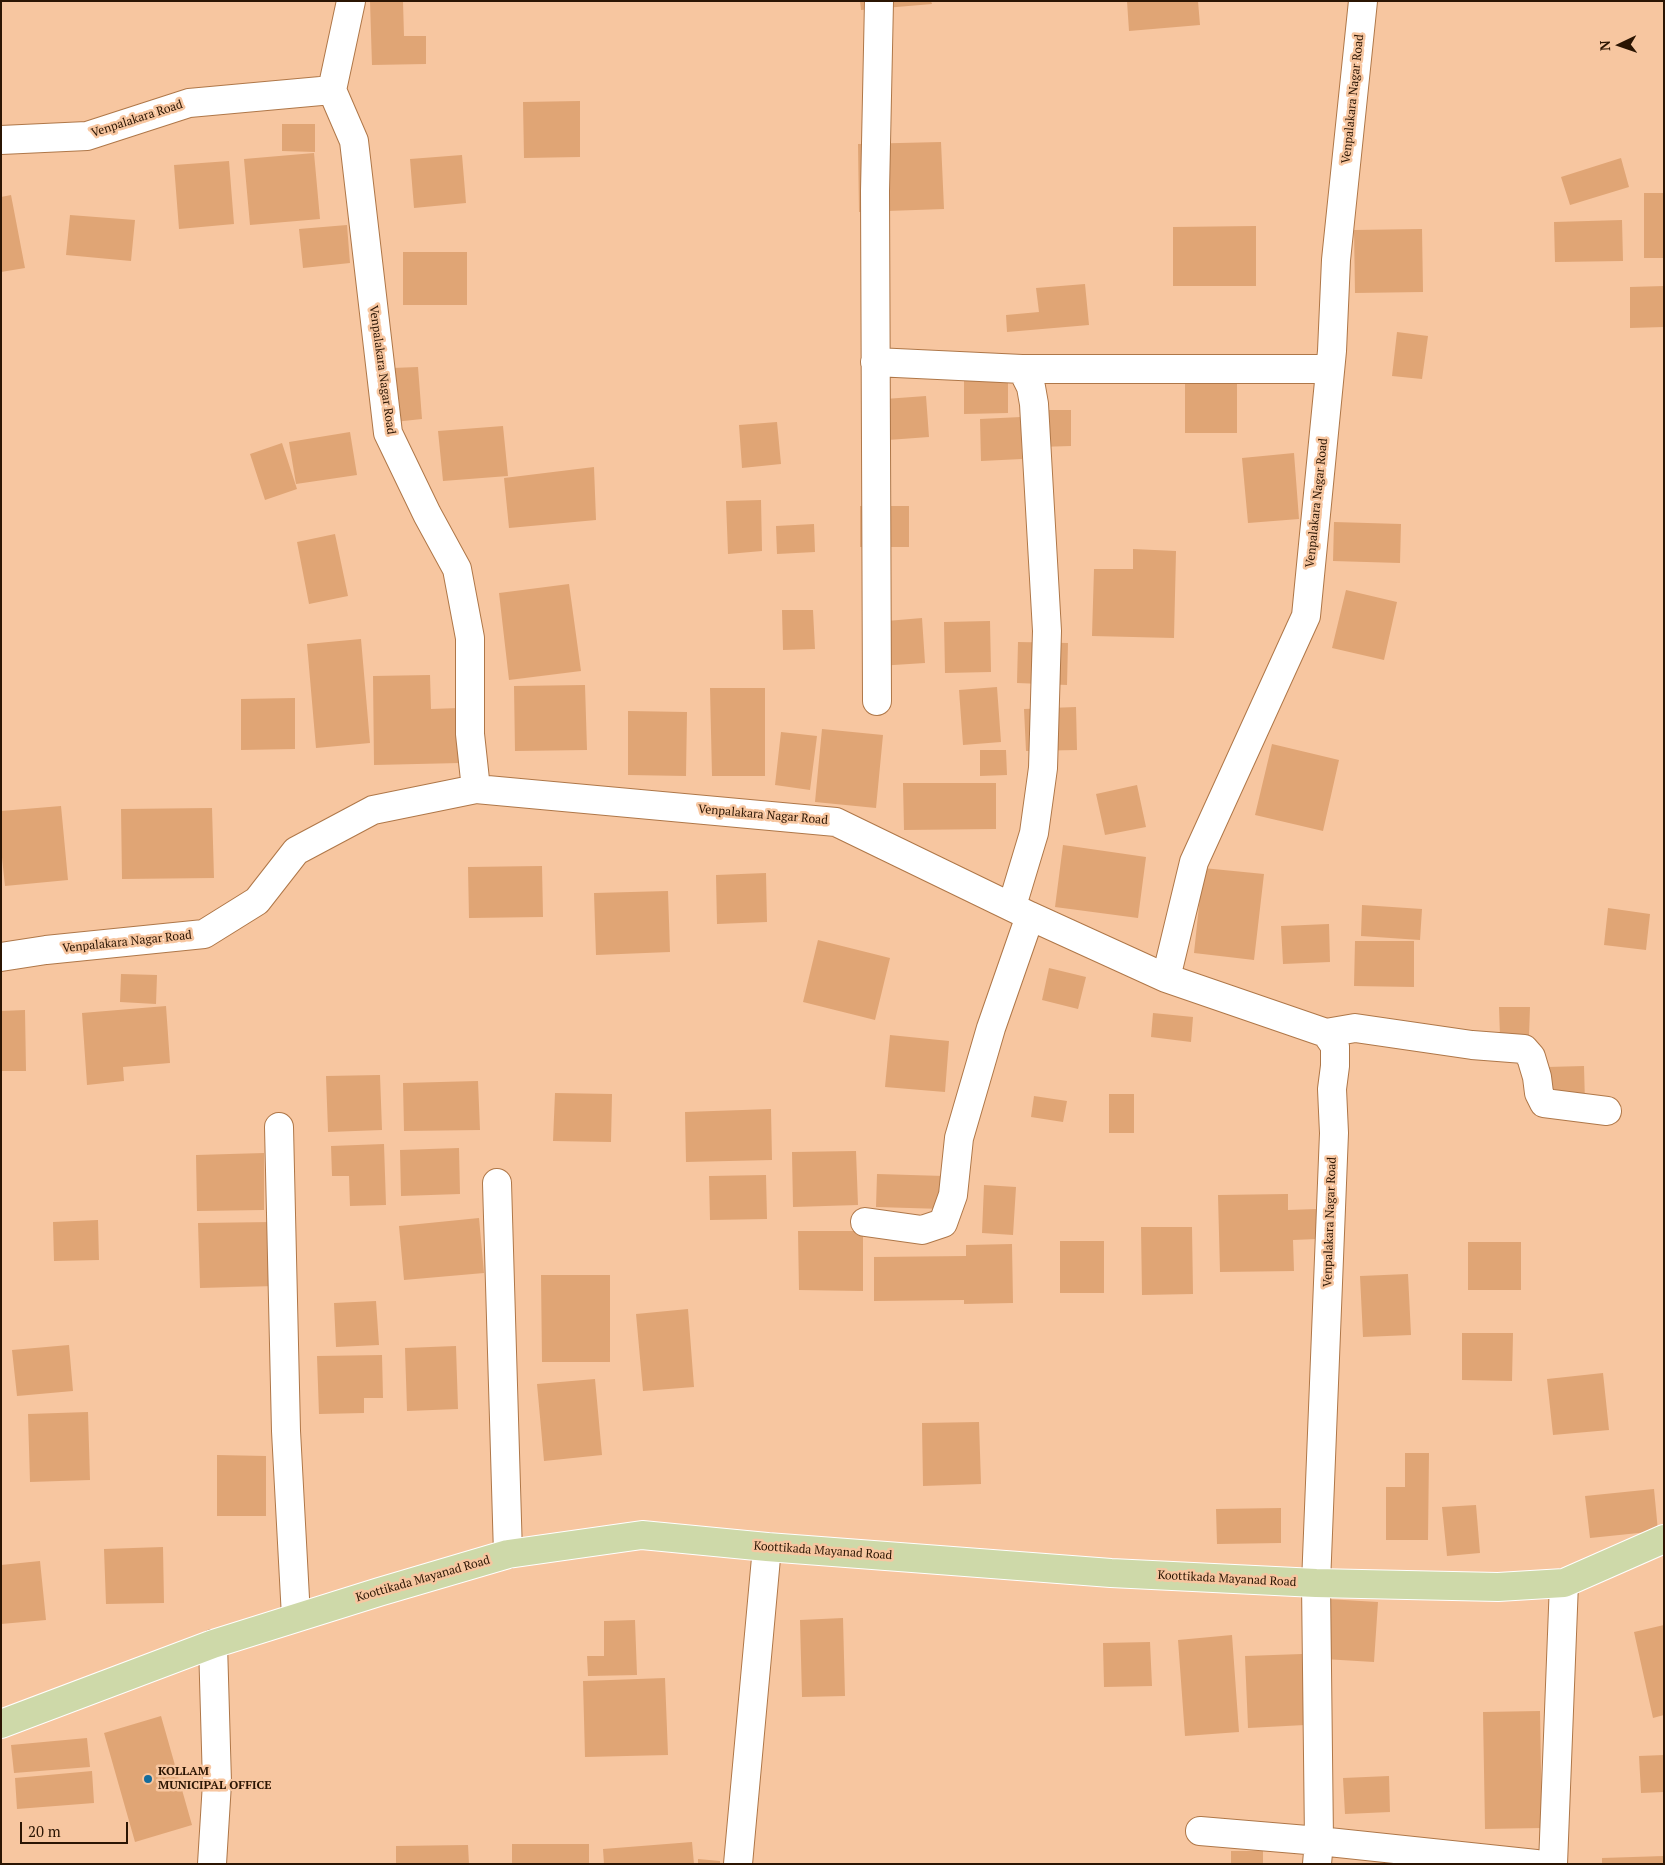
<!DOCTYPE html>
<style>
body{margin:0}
#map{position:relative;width:1665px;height:1865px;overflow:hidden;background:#f7c6a0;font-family:"PT Serif",serif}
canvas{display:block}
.frame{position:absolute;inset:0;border:2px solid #2b1503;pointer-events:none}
.north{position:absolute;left:1595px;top:20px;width:50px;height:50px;-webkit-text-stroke:4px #f7c6a0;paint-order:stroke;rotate:267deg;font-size:14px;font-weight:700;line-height:20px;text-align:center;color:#2b1503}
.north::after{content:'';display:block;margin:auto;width:18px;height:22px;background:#2b1503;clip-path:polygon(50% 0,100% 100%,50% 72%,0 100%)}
.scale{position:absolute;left:20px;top:1822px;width:108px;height:22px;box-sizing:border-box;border:2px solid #2b1503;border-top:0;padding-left:6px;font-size:15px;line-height:18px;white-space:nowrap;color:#2b1503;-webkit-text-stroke:4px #f7c6a0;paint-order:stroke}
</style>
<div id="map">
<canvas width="1665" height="1865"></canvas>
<div class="frame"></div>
<div class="north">N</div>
<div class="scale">20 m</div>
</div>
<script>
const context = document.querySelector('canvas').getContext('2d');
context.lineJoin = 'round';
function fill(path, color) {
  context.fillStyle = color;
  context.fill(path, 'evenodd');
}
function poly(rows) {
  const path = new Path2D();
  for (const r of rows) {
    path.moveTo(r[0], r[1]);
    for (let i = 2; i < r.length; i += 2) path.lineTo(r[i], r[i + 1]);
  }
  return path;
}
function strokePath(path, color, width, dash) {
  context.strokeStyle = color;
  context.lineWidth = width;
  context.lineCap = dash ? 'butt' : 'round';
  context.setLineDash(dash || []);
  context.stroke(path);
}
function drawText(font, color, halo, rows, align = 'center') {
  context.font = font + ' "PT Serif",serif';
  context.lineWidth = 5;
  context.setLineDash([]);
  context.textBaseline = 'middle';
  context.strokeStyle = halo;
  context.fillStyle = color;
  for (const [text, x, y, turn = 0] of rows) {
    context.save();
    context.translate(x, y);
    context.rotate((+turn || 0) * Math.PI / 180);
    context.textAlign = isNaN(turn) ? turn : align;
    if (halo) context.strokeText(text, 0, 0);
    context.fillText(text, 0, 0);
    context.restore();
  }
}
const building = poly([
 [370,1,403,1,404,36,426,36,426,64,372,65],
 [860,1,931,1,932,4,861,10],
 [1127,1,1198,1,1200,25,1129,31],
 [580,101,580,157,524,158,523,102],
 [282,124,315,124,315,152,282,151],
 [941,142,944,209,859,212,858,144],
 [314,153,320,219,250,225,244,159],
 [462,155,466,203,414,208,410,159],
 [1621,158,1629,187,1570,205,1561,177],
 [229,161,234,224,179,229,174,165],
 [1644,193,1664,193,1664,258,1644,258],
 [11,195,25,268,1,272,1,197],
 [70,215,135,220,131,261,66,255],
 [1622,220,1623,261,1555,262,1554,222],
 [347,225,350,263,303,268,299,229],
 [1256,226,1256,286,1173,286,1173,227],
 [1422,229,1423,292,1355,293,1354,230],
 [403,252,467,252,467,305,403,305],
 [1085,284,1089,325,1007,332,1006,315,1039,312,1036,288],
 [1664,286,1664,327,1630,328,1630,287],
 [1397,332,1428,336,1422,379,1392,376],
 [418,367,422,419,394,422,392,368],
 [1185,376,1237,376,1237,433,1185,433],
 [964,377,1008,377,1008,413,964,414],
 [926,396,929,437,888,440,885,399],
 [1037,410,1071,410,1071,446,1038,447],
 [1021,417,1022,459,981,461,980,419],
 [777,422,781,464,742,468,739,425],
 [503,426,508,476,443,481,438,431],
 [350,432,357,475,296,484,289,442],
 [282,443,297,489,265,500,250,454],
 [1294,453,1299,519,1248,523,1242,458],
 [594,467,596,520,509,528,504,478],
 [761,500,762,551,728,554,726,501],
 [860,506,909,506,909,547,860,547],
 [1334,522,1401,524,1400,563,1333,561],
 [814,524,815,552,777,554,776,526],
 [335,534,348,596,309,604,297,542],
 [1133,549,1176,551,1174,638,1092,636,1094,569,1133,569],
 [569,584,581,671,509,680,499,593],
 [1346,590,1397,602,1384,660,1332,648],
 [782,610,813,610,815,649,783,650],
 [922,618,925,663,878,666,875,622],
 [990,621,991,672,945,673,944,622],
 [361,639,370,743,316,748,307,644],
 [1018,642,1068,643,1067,685,1017,683],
 [430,675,431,709,459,708,460,763,374,765,373,676],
 [585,685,587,750,515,751,514,686],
 [997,687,1001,742,963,745,959,690],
 [710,688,765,688,765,776,712,776],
 [295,698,295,749,241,750,241,699],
 [1076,707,1077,750,1026,751,1024,709],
 [628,711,687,712,686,776,628,775],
 [822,729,883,735,876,808,815,802],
 [781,732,817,736,810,790,775,785],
 [1272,744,1339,760,1323,831,1255,815],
 [980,750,1006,750,1007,775,980,776],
 [903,783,996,783,996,829,904,830],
 [1137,785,1146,827,1105,835,1096,794],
 [61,806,68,880,5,886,1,848,1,811],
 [212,808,214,878,122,879,121,809],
 [1063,845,1146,857,1138,918,1055,907],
 [542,866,543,917,469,918,468,867],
 [1203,868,1264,874,1254,960,1194,953],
 [766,873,767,922,717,924,716,875],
 [668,891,670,952,596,955,594,893],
 [1362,905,1422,909,1420,940,1361,936],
 [1608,908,1650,914,1646,950,1604,945],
 [1329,924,1330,962,1283,964,1281,926],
 [818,940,890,958,875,1020,803,1002],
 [1355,941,1414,941,1414,987,1354,986],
 [1049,968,1086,977,1078,1009,1042,1000],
 [121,974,157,975,156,1004,120,1002],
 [166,1006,170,1063,123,1067,124,1081,87,1085,82,1013],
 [1499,1007,1530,1007,1529,1037,1500,1037],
 [25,1010,26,1071,1,1071,1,1011],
 [1153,1013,1193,1017,1191,1042,1151,1037],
 [890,1035,949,1041,945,1092,885,1087],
 [1584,1066,1585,1103,1548,1104,1547,1067],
 [380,1075,382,1130,328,1132,326,1076],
 [478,1081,480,1130,404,1131,403,1083],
 [555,1093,612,1094,611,1142,553,1141],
 [1109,1094,1134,1094,1134,1133,1109,1133],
 [1034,1096,1067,1101,1063,1122,1031,1117],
 [771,1109,772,1160,686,1162,685,1112],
 [384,1144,386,1205,350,1206,349,1176,332,1176,331,1146],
 [459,1148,460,1194,401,1196,400,1150],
 [856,1151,858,1205,793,1207,792,1152],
 [264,1153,264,1210,197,1211,196,1155],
 [877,1174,944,1176,943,1209,876,1207],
 [766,1175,767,1219,710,1220,709,1176],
 [984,1185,1016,1187,1013,1235,982,1233],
 [1288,1194,1288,1210,1317,1209,1317,1239,1293,1240,1294,1271,1220,1272,1218,1195],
 [479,1218,484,1273,404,1280,399,1226],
 [98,1220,99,1260,54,1261,53,1222],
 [273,1222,275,1286,200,1288,198,1223],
 [1141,1227,1192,1227,1193,1294,1142,1295],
 [798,1231,863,1231,863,1291,799,1290],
 [1060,1241,1104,1241,1104,1293,1060,1293],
 [1468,1242,1521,1242,1521,1290,1468,1290],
 [1012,1244,1013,1303,964,1304,964,1300,874,1301,874,1257,966,1256,966,1245],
 [1408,1274,1411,1335,1363,1337,1360,1276],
 [541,1275,610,1275,610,1362,542,1362],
 [376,1301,379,1345,336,1347,334,1303],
 [688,1309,694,1387,643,1391,636,1314],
 [1462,1333,1513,1333,1512,1381,1462,1380],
 [69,1345,73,1391,17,1396,12,1350],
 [456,1346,458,1409,407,1411,405,1348],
 [382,1355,383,1398,364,1398,364,1413,319,1414,317,1356],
 [1603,1373,1609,1430,1553,1435,1547,1379],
 [595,1379,602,1455,544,1461,537,1384],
 [88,1412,90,1480,30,1482,28,1414],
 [979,1422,981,1484,923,1486,922,1423],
 [1405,1453,1429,1453,1428,1540,1386,1540,1386,1487,1405,1487],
 [217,1455,266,1456,266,1516,217,1516],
 [1654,1489,1658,1531,1590,1538,1585,1496],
 [1476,1505,1480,1553,1447,1556,1442,1507],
 [1281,1508,1281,1543,1217,1544,1216,1509],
 [163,1547,164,1603,106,1604,104,1549],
 [40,1561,46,1620,1,1624,1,1565],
 [1327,1599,1378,1602,1374,1662,1324,1659],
 [843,1618,845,1696,802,1697,800,1620],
 [635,1620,637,1675,588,1676,587,1656,604,1656,604,1621],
 [1664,1625,1664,1715,1653,1718,1634,1632],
 [1232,1635,1239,1732,1185,1736,1178,1640],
 [1150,1642,1152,1686,1104,1687,1103,1643],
 [1302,1654,1305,1725,1248,1728,1245,1656],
 [665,1678,668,1755,585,1757,583,1681],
 [1540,1711,1542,1828,1485,1829,1483,1712],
 [161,1716,192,1825,135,1842,104,1733],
 [87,1738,90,1767,14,1773,11,1745],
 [1664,1755,1664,1792,1641,1793,1639,1756],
 [92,1771,94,1803,17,1809,15,1778],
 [1389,1776,1390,1812,1345,1814,1343,1778],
 [692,1842,694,1864,604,1864,603,1849],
 [512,1844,589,1844,589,1864,512,1864],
 [468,1845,469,1864,396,1864,396,1846],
 [1231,1851,1263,1851,1263,1864,1231,1864],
 [1664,1856,1664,1864,1602,1864,1602,1858],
 [698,1859,720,1861,720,1864,698,1864]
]);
const minor = poly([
 [1,140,87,136,189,103,332,90],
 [875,362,1022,369,1031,387,1034,404,1047,631,1043,768,1034,833,1012,906],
 [1022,369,1330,369],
 [877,701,875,191,879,1],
 [476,789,836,822,1030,916,1166,978,1326,1033,1335,1046,1335,1066,1332,1089,1334,1133,1316,1583,1319,1841,1317,1864],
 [1,957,46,950,204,934,257,901,296,851,373,810,476,789,470,734,470,638,457,569,427,514,388,433,354,141,332,90,351,1],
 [1166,978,1194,862,1306,616,1332,351,1336,260,1363,1],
 [1326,1033,1355,1028,1472,1045,1524,1049,1531,1057,1537,1077,1539,1093,1544,1103,1607,1111],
 [279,1127,286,1431,296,1617],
 [497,1183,508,1554],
 [865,1222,922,1230,943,1223,953,1195,959,1138,991,1028,1030,916],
 [1200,1831,1319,1841,1536,1864],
 [212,1864,217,1783,213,1644],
 [738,1864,767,1547],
 [1553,1864,1564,1583]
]);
const major = poly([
 [1,1724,213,1644,379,1592,508,1554,642,1535,767,1547,1111,1573,1316,1583,1498,1587,1564,1583,1664,1539]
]);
const markers = [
 [148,1779,5,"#146c9c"]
];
const streetNames = [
 ["Venpalakara Nagar Road",1353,99,-84],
 ["Venpalakara Road",137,119,-18],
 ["Venpalakara Nagar Road",382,370,82],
 ["Venpalakara Nagar Road",1317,503,-84],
 ["Venpalakara Nagar Road",763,815,5],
 ["Venpalakara Nagar Road",127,942,-6],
 ["Venpalakara Nagar Road",1330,1222,-88],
 ["Koottikada Mayanad Road",823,1551,4],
 ["Koottikada Mayanad Road",423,1579,-16],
 ["Koottikada Mayanad Road",1227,1579,3]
];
const poiNames = [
 ["KOLLAM",158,1772],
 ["MUNICIPAL OFFICE",158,1786]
];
fill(building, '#e0a575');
strokePath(minor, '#af7748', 30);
strokePath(major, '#fff', 30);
strokePath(minor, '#fff', 28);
strokePath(major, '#ced9a9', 28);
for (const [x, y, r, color] of markers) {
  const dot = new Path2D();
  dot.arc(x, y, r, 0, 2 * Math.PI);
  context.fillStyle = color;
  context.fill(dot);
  strokePath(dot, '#f7c6a0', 2);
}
drawText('12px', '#2b1503', '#f7c6a0', streetNames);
drawText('bold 12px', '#2b1503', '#f7c6a0', poiNames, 'left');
</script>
